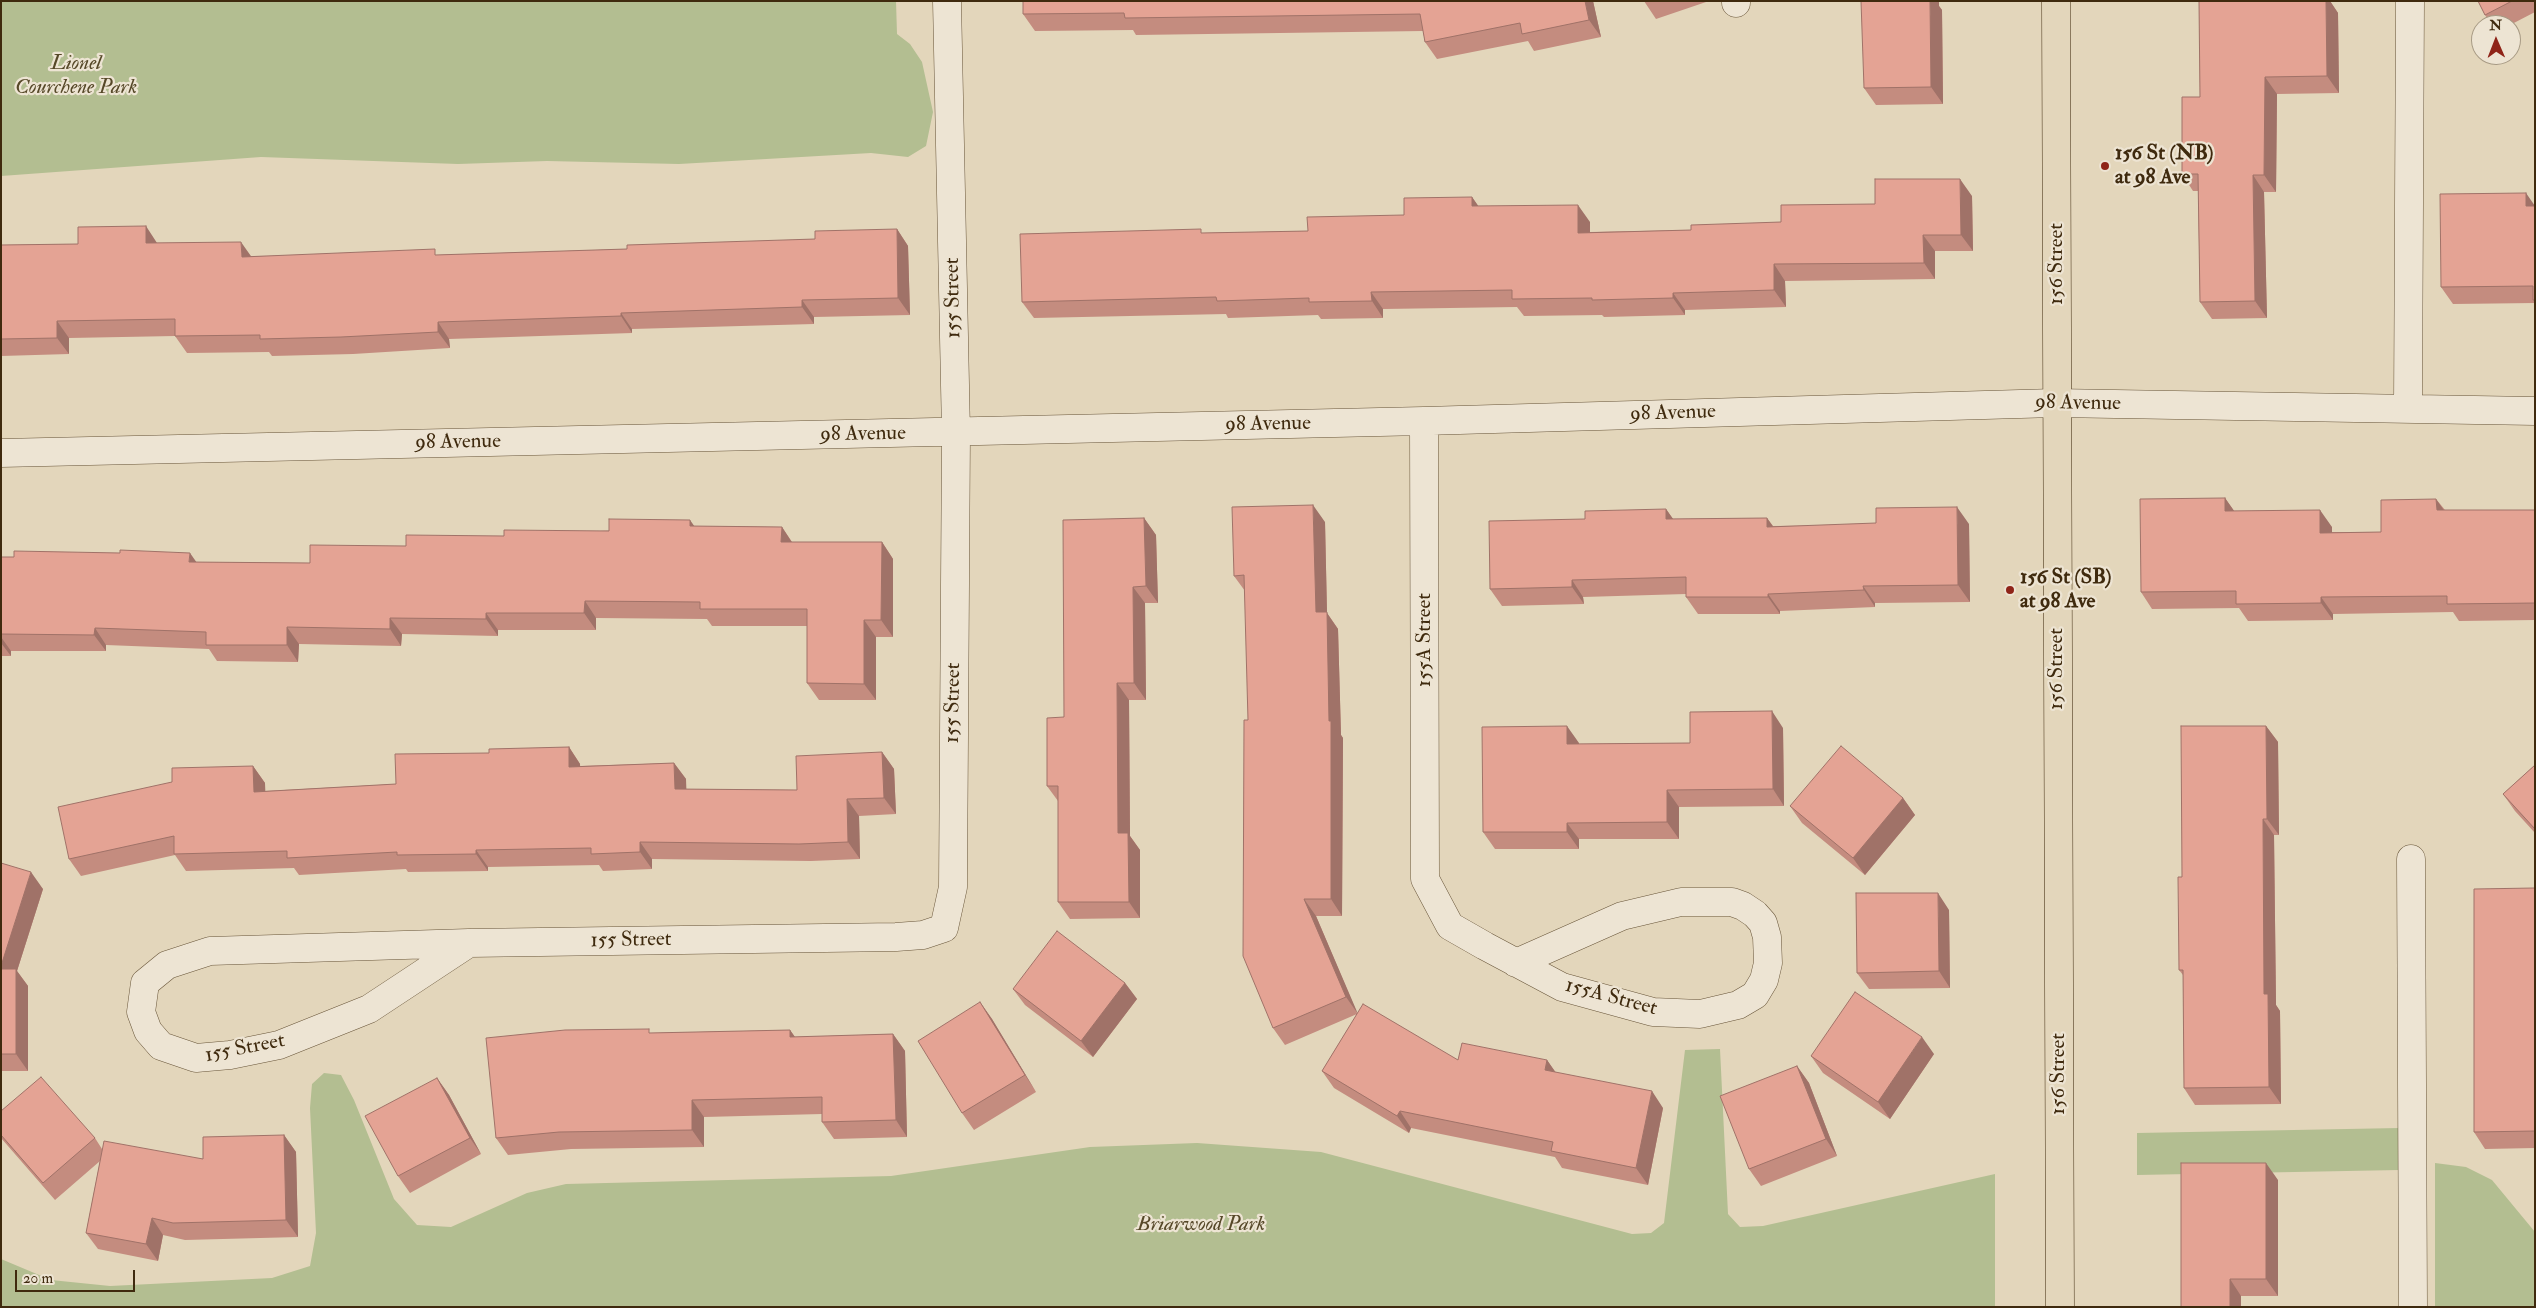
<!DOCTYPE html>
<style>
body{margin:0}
#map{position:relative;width:2536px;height:1308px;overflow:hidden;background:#e3d6bb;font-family:"IM FELL Double Pica",serif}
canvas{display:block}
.frame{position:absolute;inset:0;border:2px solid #3f2a0e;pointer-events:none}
.north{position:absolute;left:2471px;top:15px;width:50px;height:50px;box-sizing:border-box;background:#ede4d3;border:1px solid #a79a84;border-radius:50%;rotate:359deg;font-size:14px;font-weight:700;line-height:20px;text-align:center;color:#3f2a0e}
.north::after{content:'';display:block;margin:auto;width:18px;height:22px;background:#8f2418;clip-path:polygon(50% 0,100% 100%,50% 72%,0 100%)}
.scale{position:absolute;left:15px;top:1270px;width:120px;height:22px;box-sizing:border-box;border:2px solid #3f2a0e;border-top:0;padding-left:6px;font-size:15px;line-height:18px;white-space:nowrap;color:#3f2a0e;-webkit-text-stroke:4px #ede4d3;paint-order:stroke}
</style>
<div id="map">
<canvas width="2536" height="1308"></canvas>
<div class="frame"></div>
<div class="north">N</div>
<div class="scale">20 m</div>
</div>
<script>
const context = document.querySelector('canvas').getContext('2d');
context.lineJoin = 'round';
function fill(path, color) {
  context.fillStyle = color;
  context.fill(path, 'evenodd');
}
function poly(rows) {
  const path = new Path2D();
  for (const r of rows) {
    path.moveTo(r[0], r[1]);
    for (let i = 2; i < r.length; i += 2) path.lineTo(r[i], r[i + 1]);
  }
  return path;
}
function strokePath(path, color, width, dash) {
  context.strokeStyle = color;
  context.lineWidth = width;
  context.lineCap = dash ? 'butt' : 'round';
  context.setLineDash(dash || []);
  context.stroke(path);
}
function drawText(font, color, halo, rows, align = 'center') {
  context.font = font + ' "IM FELL Double Pica",serif';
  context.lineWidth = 4.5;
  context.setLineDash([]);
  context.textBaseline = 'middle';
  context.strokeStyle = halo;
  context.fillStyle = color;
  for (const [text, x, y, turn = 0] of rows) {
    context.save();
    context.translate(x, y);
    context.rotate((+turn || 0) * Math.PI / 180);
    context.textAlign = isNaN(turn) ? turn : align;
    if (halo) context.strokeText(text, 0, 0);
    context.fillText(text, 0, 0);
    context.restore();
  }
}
const green = poly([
 [1,1,896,1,897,34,910,44,922,62,933,112,926,146,908,157,871,153,679,164,547,161,458,164,261,157,1,176],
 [1720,1049,1728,1214,1740,1227,1763,1226,1995,1174,1995,1307,1,1307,1,1259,51,1280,110,1286,272,1278,310,1266,316,1233,310,1108,312,1084,324,1073,341,1075,354,1100,394,1199,417,1225,451,1227,527,1193,566,1184,891,1176,1090,1147,1197,1143,1321,1152,1632,1234,1651,1233,1664,1223,1685,1050],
 [2399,1128,2399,1170,2137,1175,2137,1133],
 [2435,1163,2466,1167,2492,1180,2535,1232,2535,1307,2435,1307]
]);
const minor = poly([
 [1736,3,1736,1],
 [2408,408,2410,1],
 [1424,421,1425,879,1450,926,1485,946,1562,987,1653,1012,1700,1014,1738,1005,1755,995,1764,980,1768,963,1767,937,1763,923,1755,914,1743,906,1732,902,1681,902,1622,916,1516,963],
 [1,453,1424,421,2055,403,2535,411],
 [2411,859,2413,1307],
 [469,943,369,1009,279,1045,230,1055,196,1058,161,1046,148,1031,141,1012,145,983,167,965,210,951,469,943,896,937,923,935,944,928,953,887,956,433,947,1]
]);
const major = poly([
 [2056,1,2060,1307]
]);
const wall = poly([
 [1023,1,1593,1,1601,37,1534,51,1528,41,1437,59,1425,42,1423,31,1136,35,1133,30,1035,31,1023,14],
 [1644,1,1709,1,1656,19],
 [2199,1,2330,1,2338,13,2339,93,2277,94,2276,192,2264,192,2267,318,2212,319,2200,302,2198,191,2193,191,2182,174,2200,97],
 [2478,1,2535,1,2535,12,2510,25,2492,25,2485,15],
 [1939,6,1942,10,1943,104,1876,105,1864,88],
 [1972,196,1973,251,1935,251,1935,279,1785,281,1786,307,1685,310,1685,315,1604,317,1602,315,1524,316,1517,307,1383,309,1383,318,1321,319,1318,315,1228,318,1226,314,1034,318,1022,302,1203,233,1308,231,1404,215,1472,197,1478,206,1590,222,1590,232,1691,230,1781,222,1875,204],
 [2535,206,2535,303,2453,304,2441,287],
 [897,229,908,246,910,315,814,317,814,324,632,329,632,333,449,339,450,348,353,354,272,356,269,352,187,353,175,336,69,338,69,354,1,356,1,245,157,243,251,256,439,255,627,249,815,239],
 [2225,498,2234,511,2332,527,2332,532,2381,532,2436,499,2445,510,2535,510,2535,620,2459,621,2453,612,2333,614,2333,620,2248,621,2239,608,2152,609,2141,592],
 [1666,509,1673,519,1767,518,1773,526,1969,524,1970,602,1875,603,1875,607,1780,611,1780,614,1698,614,1686,597,1686,594,1583,597,1584,604,1502,606,1490,589,1585,519],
 [1144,518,1156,535,1158,603,1145,603,1146,700,1129,700,1130,836,1140,850,1140,918,1070,919,1058,902,1058,801,1047,786,1064,717],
 [1325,522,1327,613,1338,629,1341,735,1343,738,1342,916,1316,916,1357,1013,1458,1060,1547,1060,1555,1072,1663,1108,1648,1185,1562,1168,1555,1157,1411,1128,1409,1133,1334,1088,1322,1071,1357,1014,1285,1045,1273,1028,1245,591,1234,576],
 [695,526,782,527,792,542,882,542,893,559,893,637,876,637,876,700,819,700,807,683,807,626,712,626,707,619,596,618,596,630,498,630,498,636,402,634,401,646,299,644,298,662,217,661,209,649,106,645,106,651,11,651,11,656,1,656,1,557,196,562,310,563,406,546,504,536],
 [2266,726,2278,742,2279,835,2274,835,2276,1005,2280,1011,2281,1104,2195,1105,2184,1088,2183,975,2179,970,2182,877],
 [1783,728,1784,806,1679,807,1679,839,1579,839,1579,849,1495,849,1483,832,1579,743,1579,744,1690,743],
 [569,747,580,764,580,766,674,763,686,779,686,789,797,790,882,752,894,769,896,814,859,816,860,859,811,861,652,859,652,869,603,871,599,865,488,867,488,871,408,872,406,869,299,875,294,868,186,871,175,855,81,876,69,859,253,766,265,783,265,791,396,784,489,753],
 [2535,765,2535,833,2515,811,2503,794],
 [1903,798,1915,815,1865,875,1802,823,1790,806],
 [1,863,43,889,17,971,28,986,28,1071,1,1071],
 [2535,888,2535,1148,2485,1149,2474,1132],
 [1949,910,1950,988,1869,989,1857,973],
 [1125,983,1137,999,1093,1057,1025,1005,1013,989],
 [980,1002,992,1019,1036,1092,974,1130,962,1113],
 [790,1030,795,1037,893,1034,905,1051,907,1137,834,1139,822,1122,822,1114,704,1117,704,1147,571,1149,508,1155,496,1138,652,1033],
 [1934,1054,1890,1119,1823,1073,1811,1056],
 [1797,1066,1809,1083,1837,1156,1761,1186,1749,1169],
 [437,1078,449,1095,481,1154,410,1193,398,1176],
 [1,1111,95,1138,102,1149,203,1159,284,1135,296,1152,298,1237,185,1240,163,1235,158,1261,98,1249,86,1233,100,1161,55,1200,1,1138],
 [2278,1180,2278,1296,2241,1296,2181,1307]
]);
const shadedWall = poly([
 [1585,1,1593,1,1601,37,1589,20],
 [1930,1,1939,1,1939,6,1942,10,1943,104,1931,87],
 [2326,1,2330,1,2338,13,2339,93,2327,76],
 [2265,77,2277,94,2276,192,2264,175],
 [2253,175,2264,192,2267,318,2255,301],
 [1960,179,1972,196,1973,251,1961,235],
 [2526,193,2535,206,2526,206],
 [1472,197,1484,214,1472,206],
 [1578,205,1590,222,1590,250,1578,233],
 [146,226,157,243,146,243],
 [897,229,908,246,910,315,898,298],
 [1923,235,1935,251,1935,279,1924,263],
 [241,242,253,259,242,257],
 [1774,264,1785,281,1786,307,1774,290],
 [1371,292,1383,309,1383,318,1372,301],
 [1673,293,1685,310,1685,315,1673,298],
 [802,300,814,317,814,324,802,307],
 [621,313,632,329,632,333,621,316],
 [57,321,69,338,69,354,57,338],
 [438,322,449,339,450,348,438,332],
 [2225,498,2237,515,2225,511],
 [2436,499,2448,516,2437,510],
 [1313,505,1325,522,1327,613,1338,629,1341,735,1343,738,1342,916,1331,899,1316,612],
 [1957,507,1969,524,1970,602,1958,585],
 [1666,509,1678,526,1666,519],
 [2320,510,2332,527,2332,549,2320,533],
 [1144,518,1156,535,1158,603,1146,586],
 [1767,518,1779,535,1767,527],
 [690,520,702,537,690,526],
 [782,527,793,544,781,542],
 [882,542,893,559,893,637,881,620],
 [190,553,202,570,189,562],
 [1572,580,1583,597,1584,604,1572,587],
 [1863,586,1875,603,1875,607,1864,590],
 [1133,587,1145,603,1146,700,1134,683],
 [1768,594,1780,611,1780,614,1768,597],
 [2321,597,2333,614,2333,620,2321,603],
 [585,601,596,618,596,630,584,613],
 [486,613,498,630,498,636,486,619],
 [390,618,402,634,401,646,390,629],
 [864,620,876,637,876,700,864,684],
 [287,627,299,644,298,662,287,645],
 [95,628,106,645,106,651,94,635],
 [1,637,11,651,11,656,1,643],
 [1117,683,1129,700,1130,836,1140,850,1140,918,1129,902,1118,833],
 [1772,711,1783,728,1784,806,1773,789],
 [1567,726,1579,743,1579,761,1567,744],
 [2266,726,2278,742,2279,835,2267,819],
 [569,747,580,764,581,784,569,767],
 [882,752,894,769,896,814,884,798],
 [674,763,686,779,687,806,675,789],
 [253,766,265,783,266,808,254,792],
 [1667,790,1679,807,1679,839,1667,822],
 [1903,798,1915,815,1865,875,1853,858],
 [847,799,859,816,860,859,848,842],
 [2263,819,2274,835,2276,1005,2280,1011,2281,1104,2269,1087,2264,994],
 [1567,823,1579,839,1579,849,1567,832],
 [640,842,652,859,652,869,640,852],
 [476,850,488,867,488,871,476,854],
 [31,872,43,889,17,971,28,986,28,1071,16,1054,1,966],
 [1938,893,1949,910,1950,988,1939,971],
 [1304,899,1316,916,1358,1014,1346,997],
 [1125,983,1137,999,1093,1057,1081,1041],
 [980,1002,992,1019,1036,1092,1025,1075],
 [790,1030,802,1047,790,1037],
 [893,1034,905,1051,907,1137,896,1120],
 [1922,1037,1934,1054,1890,1119,1878,1102],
 [1547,1060,1559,1077,1545,1070],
 [1797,1066,1809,1083,1837,1156,1826,1139],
 [437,1078,449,1095,481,1154,470,1138],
 [1652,1091,1663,1108,1648,1185,1636,1168],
 [692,1100,704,1117,704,1147,692,1130],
 [1400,1111,1411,1128,1409,1133,1397,1116],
 [284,1135,296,1152,298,1237,286,1220],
 [2266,1163,2278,1180,2278,1296,2266,1279],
 [152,1218,163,1235,158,1261,146,1244],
 [2230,1279,2241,1296,2241,1307,2230,1307]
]);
const building = poly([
 [1023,1,1585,1,1589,20,1522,34,1520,23,1425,42,1420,14,1125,18,1124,13,1023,14,1023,1],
 [1861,1,1930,1,1931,87,1864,88,1861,1],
 [2199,1,2326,1,2327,76,2265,77,2264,175,2253,175,2255,301,2200,302,2198,174,2182,174,2182,97,2200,97,2199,1],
 [2478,1,2512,1,2485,15,2478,1],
 [1875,179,1960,179,1961,235,1923,235,1924,263,1774,264,1774,290,1673,293,1673,298,1592,300,1592,298,1512,299,1512,290,1371,292,1372,301,1309,302,1309,298,1217,301,1216,297,1022,302,1020,234,1201,229,1201,233,1308,231,1307,217,1404,215,1404,198,1472,197,1472,206,1578,205,1578,233,1691,230,1691,225,1781,222,1781,205,1875,204,1875,179],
 [2526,193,2526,206,2535,206,2535,300,2533,300,2533,286,2441,287,2440,194,2526,193],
 [146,226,146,243,241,242,242,257,435,249,435,255,627,249,627,245,815,239,815,231,897,229,898,298,802,300,802,307,621,313,621,316,438,322,438,332,341,337,260,339,260,335,175,336,175,319,57,321,57,338,1,339,1,245,78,244,78,227,146,226],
 [2225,498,2225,511,2320,510,2320,533,2381,532,2381,500,2436,499,2437,510,2535,510,2535,603,2447,604,2447,596,2321,597,2321,603,2236,604,2236,591,2141,592,2140,499,2225,498],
 [1313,505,1316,612,1327,612,1329,721,1331,721,1331,899,1304,899,1346,997,1273,1028,1243,956,1244,720,1248,720,1244,575,1234,576,1232,507,1313,505],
 [1957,507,1958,585,1863,586,1864,590,1768,594,1768,597,1686,597,1686,577,1572,580,1572,587,1490,589,1489,521,1585,519,1585,511,1666,509,1666,519,1767,518,1767,527,1876,523,1876,508,1957,507],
 [1144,518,1146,586,1133,587,1134,683,1117,683,1118,833,1128,833,1129,902,1058,902,1058,786,1047,786,1047,718,1064,717,1063,520,1144,518],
 [609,519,690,520,690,526,782,527,781,542,882,542,881,620,864,620,864,684,807,683,807,609,700,609,700,602,585,601,584,613,486,613,486,619,390,618,390,629,287,627,287,645,206,645,206,632,95,628,94,635,1,634,1,557,14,557,14,551,120,553,120,550,190,553,189,562,310,563,310,545,406,546,406,535,504,536,504,530,609,531,609,519],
 [1772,711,1773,789,1667,790,1667,822,1567,823,1567,832,1483,832,1482,727,1567,726,1567,744,1690,743,1690,712,1772,711],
 [2181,726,2266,726,2267,819,2263,819,2264,994,2268,994,2269,1087,2184,1088,2183,970,2179,970,2178,877,2182,877,2181,726],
 [1841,746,1903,798,1853,858,1790,806,1841,746],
 [569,747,569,767,674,763,675,789,797,790,796,756,882,752,884,798,847,799,848,842,799,844,640,842,640,852,591,854,591,848,476,850,476,854,397,855,397,852,287,858,287,851,174,854,174,836,69,859,58,807,172,782,172,768,253,766,254,792,396,784,395,754,489,753,489,749,569,747],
 [2535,765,2535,829,2503,794,2535,765],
 [1,863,31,872,1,966,1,863],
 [2535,888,2535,1131,2474,1132,2474,889,2535,888],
 [1856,893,1938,893,1939,971,1857,973,1856,893],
 [1057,931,1125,983,1081,1041,1013,989,1057,931],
 [1,969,16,969,16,1054,1,1054,1,969],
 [1855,992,1922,1037,1878,1102,1811,1056,1855,992],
 [980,1002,1025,1075,962,1113,918,1041,980,1002],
 [1363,1004,1458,1060,1462,1043,1547,1060,1545,1070,1652,1091,1636,1168,1551,1151,1553,1142,1400,1111,1397,1116,1322,1071,1363,1004],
 [649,1029,649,1033,790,1030,790,1037,893,1034,896,1120,822,1122,822,1097,692,1100,692,1130,559,1132,496,1138,486,1038,565,1030,649,1029],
 [1797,1066,1826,1139,1749,1169,1720,1096,1797,1066],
 [41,1077,95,1138,43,1183,1,1135,1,1111,41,1077],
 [437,1078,470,1138,398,1176,365,1116,437,1078],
 [284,1135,286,1220,173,1223,152,1218,146,1244,86,1233,104,1141,203,1159,203,1137,284,1135],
 [2181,1163,2266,1163,2266,1279,2230,1279,2230,1307,2181,1307,2181,1163]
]);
const markers = [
 [2105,166,5,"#8f2418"],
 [2010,590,5,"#8f2418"]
];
const parkNames = [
 ["Lionel",76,64],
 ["Courchene Park",76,88],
 ["Briarwood Park",1201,1225]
];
const poiNames = [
 ["156 St (NB)",2115,154],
 ["at 98 Ave",2115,178],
 ["156 St (SB)",2020,578],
 ["at 98 Ave",2020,602]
];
const streetNames = [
 ["156 Street",2057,264,-90],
 ["155 Street",954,298,-91],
 ["98 Avenue",2078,404,1],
 ["98 Avenue",1673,414,-2],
 ["98 Avenue",1268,425,-1],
 ["98 Avenue",863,435,-1],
 ["98 Avenue",458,443,-1],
 ["155A Street",1425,640,-90],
 ["156 Street",2057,669,-90],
 ["155 Street",954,703,-89],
 ["155 Street",631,941,-1],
 ["155A Street",1611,998,15],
 ["155 Street",245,1049,-11],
 ["156 Street",2059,1074,-90]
];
fill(green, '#b3be91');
strokePath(minor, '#685539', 29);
strokePath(major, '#3f2a0e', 29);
strokePath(minor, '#ede4d3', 28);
strokePath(major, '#e3d6bb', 28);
fill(wall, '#c48c7f');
fill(shadedWall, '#a07268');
fill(building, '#e4a394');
strokePath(building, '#a07268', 1);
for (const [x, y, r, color] of markers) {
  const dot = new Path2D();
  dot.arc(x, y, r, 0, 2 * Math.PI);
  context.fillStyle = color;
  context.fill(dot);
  strokePath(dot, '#ede4d3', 2);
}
drawText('italic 21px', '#564828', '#ede4d3', parkNames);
drawText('bold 21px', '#3f2a0e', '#ede4d3', poiNames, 'left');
drawText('21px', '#3f2a0e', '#ede4d3', streetNames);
</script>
